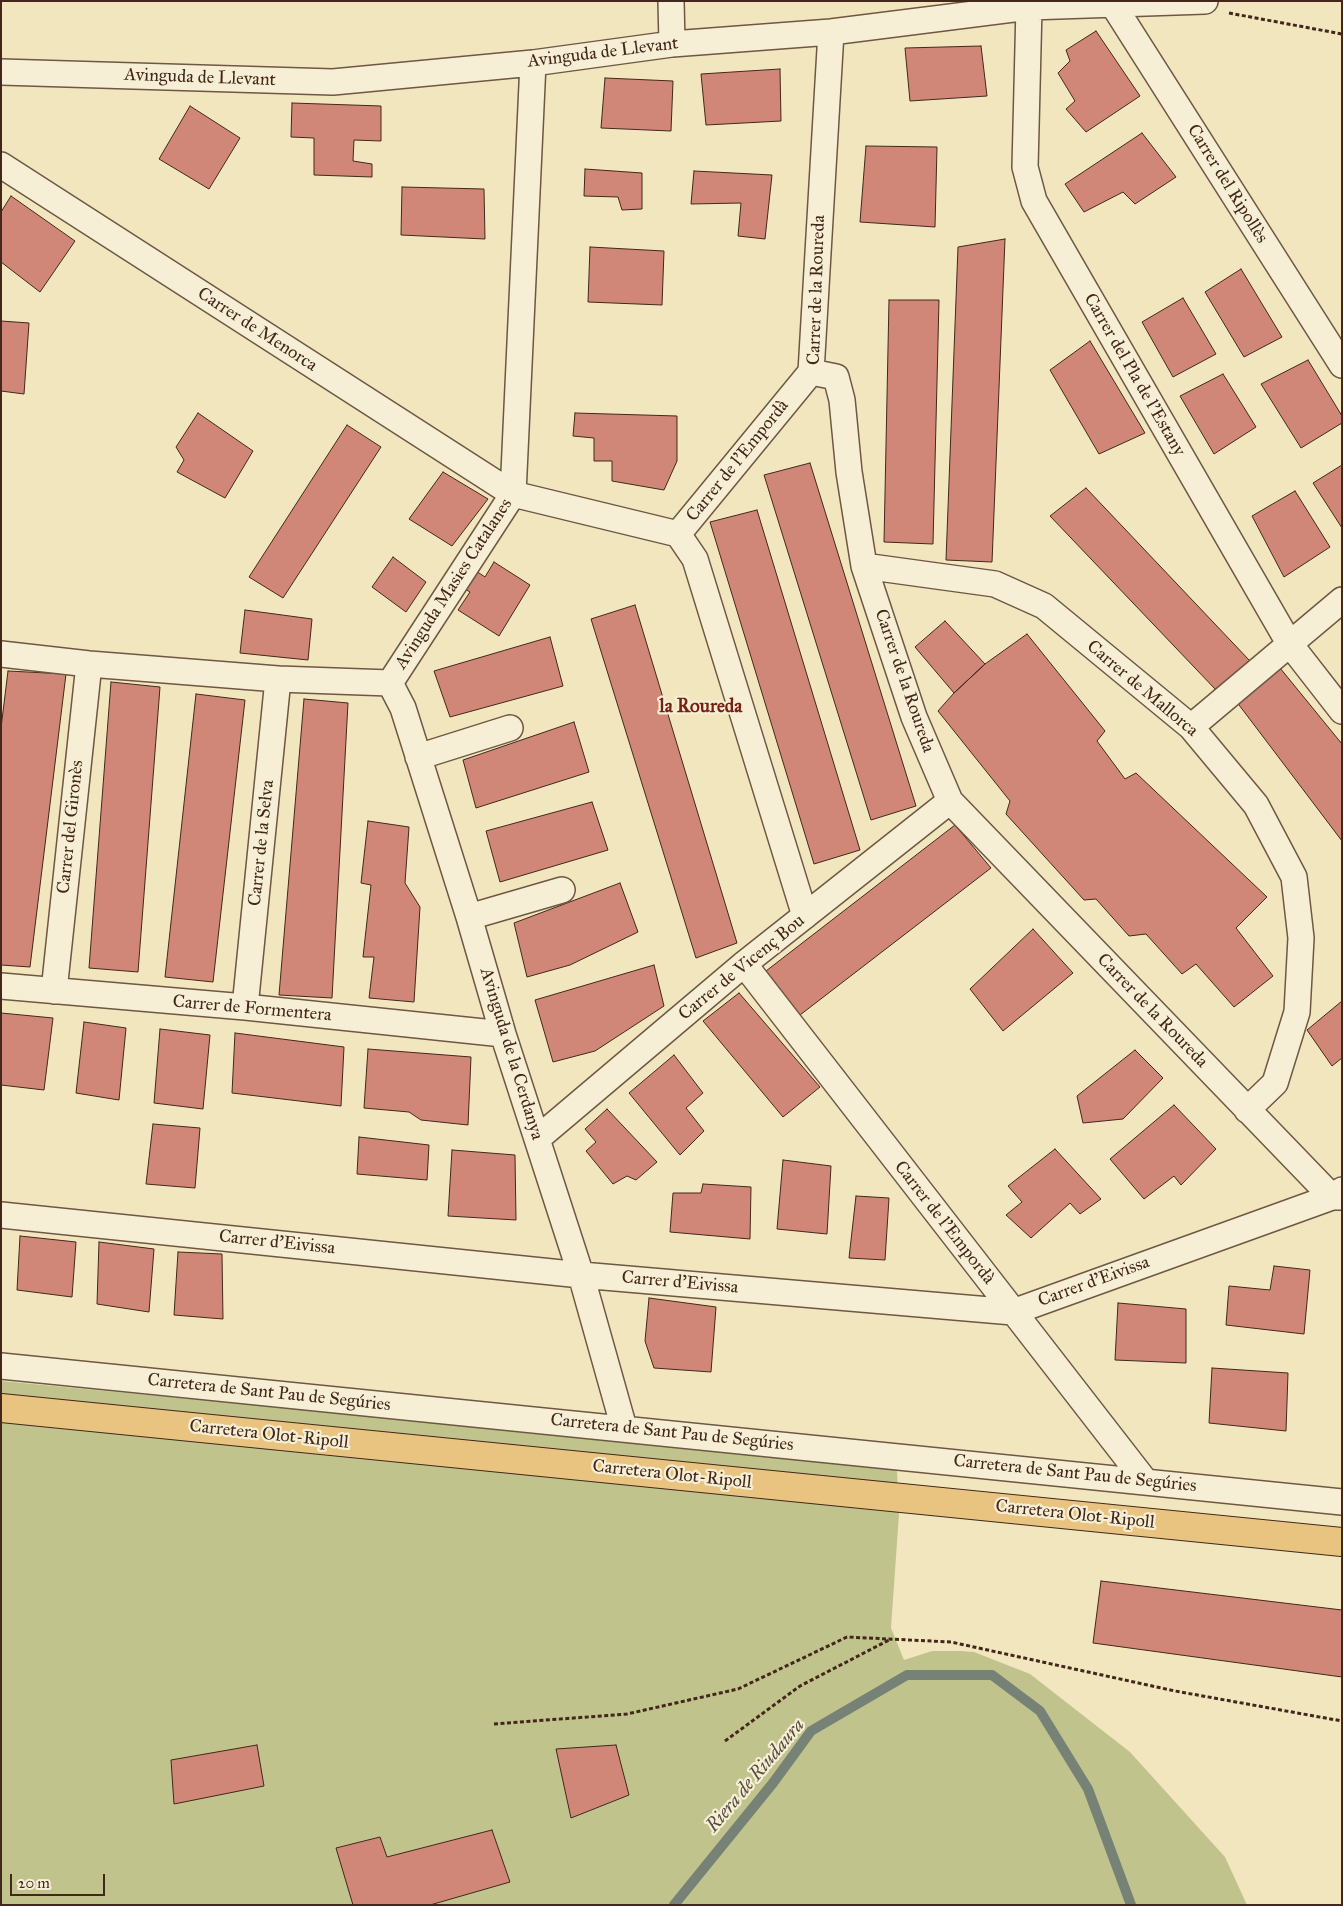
<!DOCTYPE html>
<meta charset="utf-8">
<style>
body{margin:0}
#map{position:relative;width:1343px;height:1906px;overflow:hidden;background:#f2e6bf;font-family:"IM FELL Great Primer",serif}
canvas{display:block}
.frame{position:absolute;inset:0;border:2px solid #42271a;pointer-events:none}
.scale{position:absolute;left:10px;top:1874px;width:95px;height:22px;box-sizing:border-box;border:2px solid #42271a;border-top:0;padding-left:6px;font-size:15px;line-height:18px;white-space:nowrap;color:#42271a;-webkit-text-stroke:4px #f7efd5;paint-order:stroke}
</style>
<div id="map">
<canvas width="1343" height="1906"></canvas>
<div class="frame"></div>
<div class="scale">20 m</div>
</div>
<script>
const context = document.querySelector('canvas').getContext('2d');
context.lineJoin = 'round';
function fill(path, color) {
  context.fillStyle = color;
  context.fill(path, 'evenodd');
}
function poly(rows) {
  const path = new Path2D();
  for (const r of rows) {
    path.moveTo(r[0], r[1]);
    for (let i = 2; i < r.length; i += 2) path.lineTo(r[i], r[i + 1]);
  }
  return path;
}
function strokePath(path, color, width, dash) {
  context.strokeStyle = color;
  context.lineWidth = width;
  context.lineCap = dash ? 'butt' : 'round';
  context.setLineDash(dash || []);
  context.stroke(path);
}
function drawText(font, color, halo, rows, align = 'center') {
  context.font = font + ' "IM FELL Great Primer",serif';
  context.lineWidth = 4.5;
  context.setLineDash([]);
  context.textBaseline = 'middle';
  context.strokeStyle = halo;
  context.fillStyle = color;
  for (const [text, x, y, turn = 0] of rows) {
    context.save();
    context.translate(x, y);
    context.rotate((+turn || 0) * Math.PI / 180);
    context.textAlign = isNaN(turn) ? turn : align;
    if (halo) context.strokeText(text, 0, 0);
    context.fillText(text, 0, 0);
    context.restore();
  }
}
const green = poly([
 [1,1381,570,1435,897,1470,899,1514,891,1628,904,1660,932,1651,961,1651,974,1652,1030,1674,1130,1752,1225,1857,1247,1905,1,1905]
]);
const stream = poly([
 [674,1905,773,1783,811,1731,907,1675,992,1675,1040,1711,1088,1789,1131,1905]
]);
const building = poly([
 [1096,31,1140,96,1086,132,1066,109,1075,101,1058,73,1070,61,1066,50,1096,31],
 [981,46,987,96,910,101,905,48,981,46],
 [780,69,781,121,706,125,701,74,780,69],
 [605,78,673,81,671,131,601,128,605,78],
 [292,103,381,106,381,141,354,140,353,161,372,164,372,177,314,175,314,138,291,137,292,103],
 [190,106,240,138,209,189,159,159,190,106],
 [1142,133,1176,177,1135,204,1123,192,1084,212,1065,184,1142,133],
 [866,146,937,147,935,227,860,222,866,146],
 [585,169,642,173,642,209,622,210,618,197,584,196,585,169],
 [694,171,772,175,765,239,738,236,741,203,691,204,694,171],
 [402,187,484,189,485,239,401,235,402,187],
 [11,196,75,241,40,292,1,262,1,212,11,196],
 [1005,239,992,562,946,560,958,247,1005,239],
 [590,247,664,251,662,305,588,302,590,247],
 [1241,269,1282,337,1244,357,1205,292,1241,269],
 [1183,298,1216,354,1173,377,1142,322,1183,298],
 [889,300,939,300,933,544,884,542,889,300],
 [1,321,29,323,24,394,1,391,1,321],
 [1090,341,1145,433,1099,454,1050,370,1090,341],
 [1308,360,1342,416,1342,423,1301,448,1261,384,1308,360],
 [1223,374,1256,427,1214,454,1180,396,1223,374],
 [198,413,253,451,225,498,177,472,184,460,176,447,198,413],
 [575,413,677,416,677,461,664,490,612,481,612,461,594,461,594,438,573,436,575,413],
 [347,425,381,447,283,598,249,577,347,425],
 [810,463,916,806,871,820,764,475,810,463],
 [1342,465,1342,528,1313,483,1342,465],
 [443,472,488,499,452,546,409,519,443,472],
 [1086,488,1250,661,1216,690,1050,516,1086,488],
 [1295,491,1330,547,1284,577,1252,516,1295,491],
 [757,510,860,850,814,864,710,522,757,510],
 [393,557,426,582,406,612,372,587,393,557],
 [494,562,530,585,499,636,458,610,470,592,465,589,476,571,485,577,494,562],
 [635,605,737,943,696,958,591,619,635,605],
 [245,610,312,619,308,660,240,653,245,610],
 [945,621,985,664,954,693,915,647,945,621],
 [1027,634,1105,731,1097,741,1125,779,1136,773,1267,897,1236,928,1273,976,1234,1007,1196,964,1182,974,1146,934,1129,936,1096,899,1084,900,1006,814,1010,801,938,711,954,693,985,664,1027,634],
 [550,637,563,686,450,717,434,671,550,637],
 [1280,668,1342,744,1342,841,1236,701,1280,668],
 [8,671,66,674,30,967,1,965,1,728,8,671],
 [111,682,160,687,138,972,89,968,111,682],
 [196,694,245,700,213,982,165,977,196,694],
 [304,699,348,703,332,998,279,995,304,699],
 [574,722,589,772,476,808,463,760,574,722],
 [592,802,608,850,500,882,486,831,592,802],
 [368,821,409,827,405,883,420,907,414,1002,369,998,374,957,363,957,371,885,361,883,368,821],
 [955,825,991,868,800,1015,766,971,955,825],
 [620,883,638,932,570,965,527,977,514,923,620,883],
 [1033,929,1073,973,1003,1031,970,989,1033,929],
 [654,965,664,1006,595,1051,553,1062,535,1000,654,965],
 [739,993,820,1087,783,1117,703,1021,739,993],
 [1342,1001,1342,1058,1332,1066,1307,1030,1342,1001],
 [1,1013,53,1018,44,1090,1,1085,1,1013],
 [84,1022,126,1028,119,1100,76,1093,84,1022],
 [160,1029,210,1035,203,1109,154,1103,160,1029],
 [235,1033,344,1047,341,1106,232,1093,235,1033],
 [368,1049,471,1057,468,1125,421,1120,409,1112,364,1108,368,1049],
 [1135,1050,1163,1078,1123,1119,1083,1123,1077,1096,1135,1050],
 [674,1055,703,1093,686,1108,704,1131,680,1155,629,1093,674,1055],
 [1174,1105,1216,1149,1181,1185,1174,1176,1144,1199,1110,1159,1174,1105],
 [607,1109,657,1162,636,1180,627,1176,613,1184,586,1151,596,1142,585,1129,607,1109],
 [153,1124,200,1128,195,1188,146,1184,153,1124],
 [359,1137,429,1145,427,1180,357,1174,359,1137],
 [1055,1149,1101,1199,1080,1214,1070,1203,1031,1238,1006,1215,1022,1202,1008,1186,1055,1149],
 [452,1150,515,1155,516,1220,448,1216,452,1150],
 [783,1160,831,1166,827,1234,777,1229,783,1160],
 [703,1184,751,1187,750,1239,670,1232,673,1193,701,1193,703,1184],
 [856,1196,889,1198,885,1260,849,1258,856,1196],
 [20,1236,76,1242,72,1297,17,1290,20,1236],
 [99,1242,154,1249,149,1312,97,1304,99,1242],
 [178,1252,222,1254,223,1319,174,1315,178,1252],
 [1274,1266,1310,1270,1304,1334,1226,1325,1229,1286,1270,1290,1274,1266],
 [649,1298,716,1307,711,1372,654,1368,645,1341,649,1298],
 [1118,1303,1186,1309,1186,1363,1115,1360,1118,1303],
 [1212,1368,1288,1373,1286,1431,1209,1423,1212,1368],
 [1101,1581,1342,1610,1342,1677,1093,1643,1101,1581],
 [257,1745,264,1786,174,1804,171,1760,257,1745],
 [616,1745,629,1795,571,1818,556,1749,616,1745],
 [492,1830,510,1882,430,1905,353,1905,336,1848,380,1837,387,1857,492,1830]
]);
const path = poly([
 [1229,13,1342,34],
 [494,1724,627,1714,738,1689,847,1637,951,1642,1175,1691,1342,1721],
 [725,1741,800,1686,889,1640]
]);
const street = poly([
 [671,1,672,44],
 [1112,3,1342,365],
 [1029,7,1025,167,1034,201,1289,643,1342,711],
 [831,32,811,372,836,377,842,400,849,472,864,566,914,717,950,801,1332,1197,1342,1190],
 [1,72,333,82,533,63,672,44,831,32,1029,7,1205,1],
 [1,165,513,494,678,534,811,372],
 [678,534,695,559,805,916],
 [864,566,995,584,1044,606,1191,727,1256,805,1294,877,1301,938,1297,1012,1275,1083,1247,1110],
 [1,654,89,664,278,679,390,683,513,494,533,63],
 [390,683,403,708,469,917,503,1034,581,1275,624,1428],
 [1191,727,1342,600],
 [418,757,510,728],
 [469,917,562,890],
 [744,964,1145,1481],
 [1,986,245,1007,503,1034],
 [54,991,89,664],
 [245,1007,278,679],
 [537,1139,744,964,950,801],
 [1,1215,581,1275,1013,1312,1332,1197,1342,1197],
 [1,1366,1342,1502]
]);
const primary = poly([
 [1,1408,1342,1542]
]);
const streetNames = [
 ["Avinguda de Llevant",603,53,-7],
 ["Avinguda de Llevant",200,78,2],
 ["Carrer del Ripollès",1227,184,58],
 ["Carrer de la Roureda",817,290,-88],
 ["Carrer de Menorca",257,330,33],
 ["Carrer del Pla de l'Estany",1134,375,60],
 ["Carrer de l'Empordà",738,461,-51],
 ["Avinguda Masies Catalanes",454,584,-57],
 ["Carrer de la Roureda",904,681,71],
 ["Carrer de Mallorca",1142,689,40],
 ["Carrer del Gironès",71,827,-84],
 ["Carrer de la Selva",262,843,-84],
 ["Carrer de Vicenç Bou",742,968,-39],
 ["Carrer de Formentera",252,1009,5],
 ["Carrer de la Roureda",1152,1011,46],
 ["Avinguda de la Cerdanya",511,1054,73],
 ["Carrer de l'Empordà",944,1223,52],
 ["Carrer d'Eivissa",277,1243,6],
 ["Carrer d'Eivissa",1094,1282,-20],
 ["Carrer d'Eivissa",680,1283,5],
 ["Carretera de Sant Pau de Segúries",269,1393,6],
 ["Carretera de Sant Pau de Segúries",672,1433,6],
 ["Carretera Olot-Ripoll",269,1435,6],
 ["Carretera de Sant Pau de Segúries",1075,1474,6],
 ["Carretera Olot-Ripoll",672,1475,6],
 ["Carretera Olot-Ripoll",1075,1515,6]
];
const neighbourhoodNames = [
 ["la Roureda",701,707]
];
const waterNames = [
 ["Riera de Riudaura",756,1776,-50]
];
fill(green, '#c1c38d');
strokePath(stream, '#778277', 10);
fill(building, '#d08778');
strokePath(building, '#42271a', 1);
strokePath(street, '#6e5743', 28);
strokePath(primary, '#42271a', 30);
strokePath(path, '#42271a', 3, [4, 2.5]);
strokePath(street, '#f7efd5', 25);
strokePath(primary, '#e9c380', 28);
drawText('18px', '#42271a', '#f7efd5', streetNames);
drawText('bold 19px', '#7a1f14', '#f7efd5', neighbourhoodNames);
drawText('italic 19px', '#584d41', '#f7efd5', waterNames);
</script>
